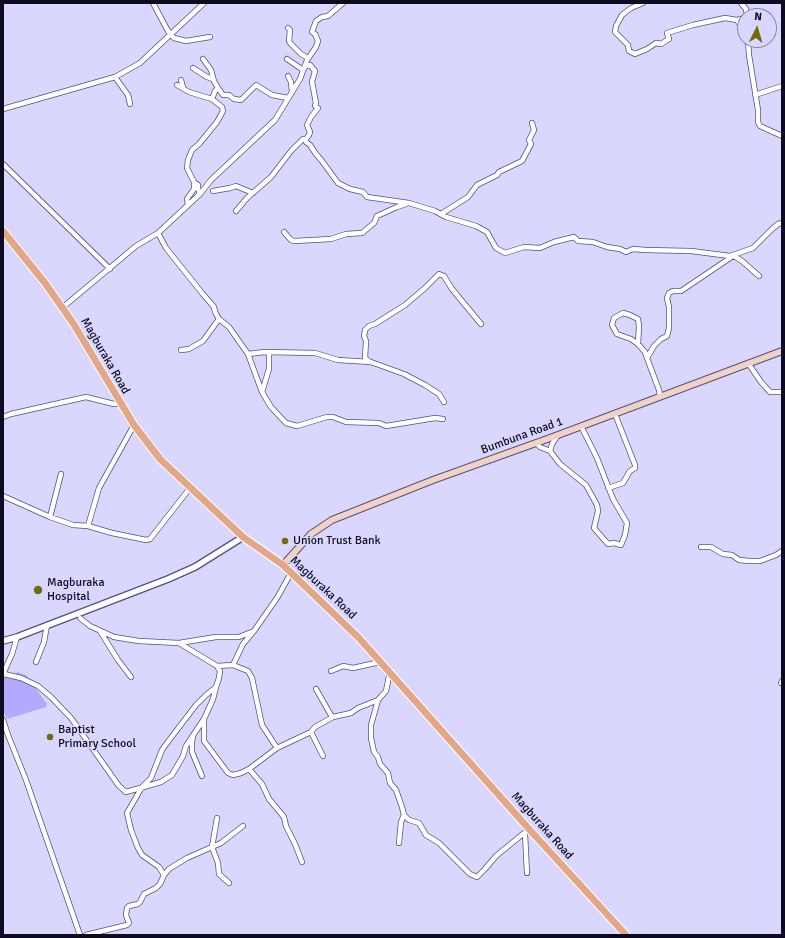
<!DOCTYPE html>
<style>
body{margin:0}
#map{position:relative;width:785px;height:938px;overflow:hidden;background:#d9d7fd;font-family:Signika,sans-serif}
canvas{display:block}
.frame{position:absolute;inset:0;border:4px solid #0e0b20;pointer-events:none}
.north{position:absolute;left:737px;top:8px;width:40px;height:40px;box-sizing:border-box;background:#d9d7fd;border:1px solid #8885a5;border-radius:50%;rotate:5deg;font-size:11px;font-weight:700;line-height:16px;text-align:center;color:#0e0b20}
.north::after{content:'';display:block;margin:auto;width:14px;height:18px;background:#706d0d;clip-path:polygon(50% 0,100% 100%,50% 72%,0 100%)}
</style>
<div id="map">
<canvas width="785" height="938"></canvas>
<div class="frame"></div>
<div class="north">N</div>
</div>
<script>
const context = document.querySelector('canvas').getContext('2d');
context.lineJoin = 'round';
function fill(path, color) {
  context.fillStyle = color;
  context.fill(path, 'evenodd');
}
function poly(rows) {
  const path = new Path2D();
  for (const r of rows) {
    path.moveTo(r[0], r[1]);
    for (let i = 2; i < r.length; i += 2) path.lineTo(r[i], r[i + 1]);
  }
  return path;
}
function strokePath(path, color, width, dash) {
  context.strokeStyle = color;
  context.lineWidth = width;
  context.lineCap = dash ? 'butt' : 'round';
  context.setLineDash(dash || []);
  context.stroke(path);
}
function drawText(font, color, halo, rows, align = 'center') {
  context.font = font + ' Signika,sans-serif';
  context.lineWidth = 3;
  context.setLineDash([]);
  context.textBaseline = 'middle';
  context.strokeStyle = halo;
  context.fillStyle = color;
  for (const [text, x, y, turn = 0] of rows) {
    context.save();
    context.translate(x, y);
    context.rotate((+turn || 0) * Math.PI / 180);
    context.textAlign = isNaN(turn) ? turn : align;
    if (halo) context.strokeText(text, 0, 0);
    context.fillText(text, 0, 0);
    context.restore();
  }
}
const green = poly([
 [17,672,26,675,47,704,46,707,7,719,3,710,3,677,6,675,11,679]
]);
const minor = poly([
 [153,3,168,31,174,38,186,41,210,37],
 [643,3,631,8,622,15,616,26,615,32,628,45,629,51,635,54,647,49,656,43,661,44,669,39,667,33,693,25,725,18,737,20,745,18],
 [741,3,746,9,747,16],
 [737,20,744,31,745,36],
 [288,28,290,30,289,41,291,44,301,54,308,58],
 [748,40,749,55,758,110,758,122,760,126,782,136],
 [287,59,303,70],
 [193,68,207,77,213,79],
 [288,76,291,82,292,92],
 [115,77,128,95,130,104],
 [181,80,183,87],
 [177,85,189,92,212,99,215,91,218,88,214,81,211,70,203,59],
 [218,88,223,95,229,95,234,99,241,100,256,85,272,95,288,98],
 [755,95,782,86],
 [3,109,115,77,140,63,204,3],
 [305,139,306,142,310,145,316,154,322,161,338,183,350,189,363,192,367,197,409,203,435,211,446,217,476,226,487,232,496,248,505,253,524,247,540,248,554,242,574,237,578,241,593,242,607,247,620,249,626,252,633,249,646,250,691,251,730,256,753,248,771,230,778,224,782,223],
 [3,164,110,269],
 [213,191,230,188,236,186,253,193],
 [200,194,198,189,198,185,194,182,187,168,188,160,192,150,199,144,217,122,223,111,222,107,212,99],
 [188,205,187,199,194,189,194,182],
 [236,211,247,198,271,177,291,151,303,139,306,139,309,135,310,132,307,125,311,117,318,108,315,106,316,103,312,82,315,71,310,65,304,67],
 [441,214,468,197,477,185,497,175,499,172,522,161,531,144,529,140,534,130,532,123],
 [284,232,291,240,294,241,331,239,346,234,362,233,374,223,377,216,397,207,406,204],
 [158,233,166,248,202,293,214,307,215,312,219,319,229,327,248,354,265,352,315,353,338,360,371,362,404,374,425,385,439,394,444,402],
 [731,256,734,256,742,261,759,276],
 [62,308,136,246,158,233,200,194,211,180,275,120,300,79,307,60,316,47,318,41,315,34,312,32,316,21,322,17,328,16,343,3],
 [638,344,639,326,638,319,630,315,623,313,614,318,612,325,617,334,631,339,638,344,645,352,647,358,654,346,661,339,667,336,669,328,669,307,667,298,669,293,673,291,681,291,733,256],
 [181,350,189,349,203,341,219,319],
 [269,352,269,369,262,392,271,407,286,423,297,426,327,417,333,417,346,422,379,423,386,426,435,418,443,419],
 [248,354,262,392],
 [647,358,659,390,660,395,658,397],
 [370,362,365,358,366,341,364,336,365,330,369,326,375,324,405,305,425,288,439,274,444,276,452,289,481,324],
 [748,363,761,382,770,392,782,392],
 [3,417,11,414,86,397,114,404,120,404],
 [558,435,552,444,550,451,560,464,586,485,597,505,598,511,594,528,608,544,614,543,621,545,625,535,627,523,613,499,597,458,581,426],
 [536,443,540,447,550,451],
 [608,488,623,483,630,471,635,468,635,465,615,414],
 [3,496,50,517,73,525,88,526,99,488,134,425],
 [50,517,61,474],
 [88,526,112,533,146,540,150,539,190,488],
 [701,547,711,547,723,554,732,555,739,560,749,561,760,561,776,555,782,551],
 [80,618,90,626,114,637,139,641,179,643,216,637,239,637,254,631,277,598,291,573],
 [100,631,118,660,131,677],
 [36,662,44,642,47,625],
 [233,665,243,644,253,632],
 [217,666,233,665,248,671,252,678,262,725,277,748],
 [331,671,343,666,353,668,380,662],
 [390,671,386,691,378,700,375,711,371,725,371,738,374,752,378,757,380,764,388,773,390,783,396,790,402,807,404,815,401,822,399,843],
 [3,674,12,654,17,637],
 [4,674,21,678,38,686,51,697,71,718,119,786,126,792,161,782,172,775,183,756,186,746,204,719,213,699,216,687],
 [781,683,782,681],
 [316,689,332,717],
 [204,719,204,741,228,773,233,775,241,773,249,769,277,748,311,732,315,727,333,717,351,713,358,708,378,700],
 [3,720,8,735,26,780,80,935],
 [311,732,323,756],
 [193,737,192,741,192,752,202,776],
 [249,769,262,784,269,799,284,817,286,826,295,844,302,862],
 [404,815,409,820,419,823,426,835,439,843,470,874,477,877,485,869,496,856,529,829],
 [217,818,212,847,218,863,219,874,229,883],
 [525,834,527,873],
 [164,875,169,869,187,858,221,843,243,826],
 [86,935,127,925,129,923,126,915,127,908,129,906,138,904,140,902,144,894,156,888,160,884,164,875,159,867,142,855,138,848,131,830,127,813,142,787,151,778,162,750,167,743,196,705,206,695,216,687,219,678,220,671,217,666,179,643]
]);
const tertiary = poly([
 [3,641,17,637,168,579,195,567,243,537]
]);
const secondary = poly([
 [283,565,311,534,332,520,433,480,550,438,782,351]
]);
const primary = poly([
 [3,231,45,283,73,323,134,425,160,459,243,537,283,565,359,638,529,829,626,935]
]);
const markers = [
 [285,541,4,"#706d0d"],
 [38,590,5,"#706d0d"],
 [50,737,4,"#706d0d"]
];
const streetNames = [
 ["Magburaka Road",105,356,60],
 ["Bumbuna Road 1",522,436,-20],
 ["Magburaka Road",323,588,43],
 ["Magburaka Road",542,826,48]
];
const poiNames = [
 ["Union Trust Bank",293,541],
 ["Magburaka",47,583],
 ["Hospital",47,597],
 ["Baptist",58,730],
 ["Primary School",58,744]
];
fill(green, '#b3aafd');
strokePath(minor, '#554e84', 6);
strokePath(tertiary, '#554e84', 8);
strokePath(secondary, '#554e84', 8);
strokePath(primary, '#fff', 9);
strokePath(minor, '#fff', 4.5);
strokePath(tertiary, '#fff', 5.5);
strokePath(secondary, '#f0d3c2', 6);
strokePath(primary, '#e1a786', 7);
for (const [x, y, r, color] of markers) {
  const dot = new Path2D();
  dot.arc(x, y, r, 0, 2 * Math.PI);
  context.fillStyle = color;
  context.fill(dot);
  strokePath(dot, '#d9d7fd', 1.5);
}
drawText('12px', '#0e0b20', '#d9d7fd', streetNames);
drawText('12px', '#0e0b20', '#d9d7fd', poiNames, 'left');
</script>
